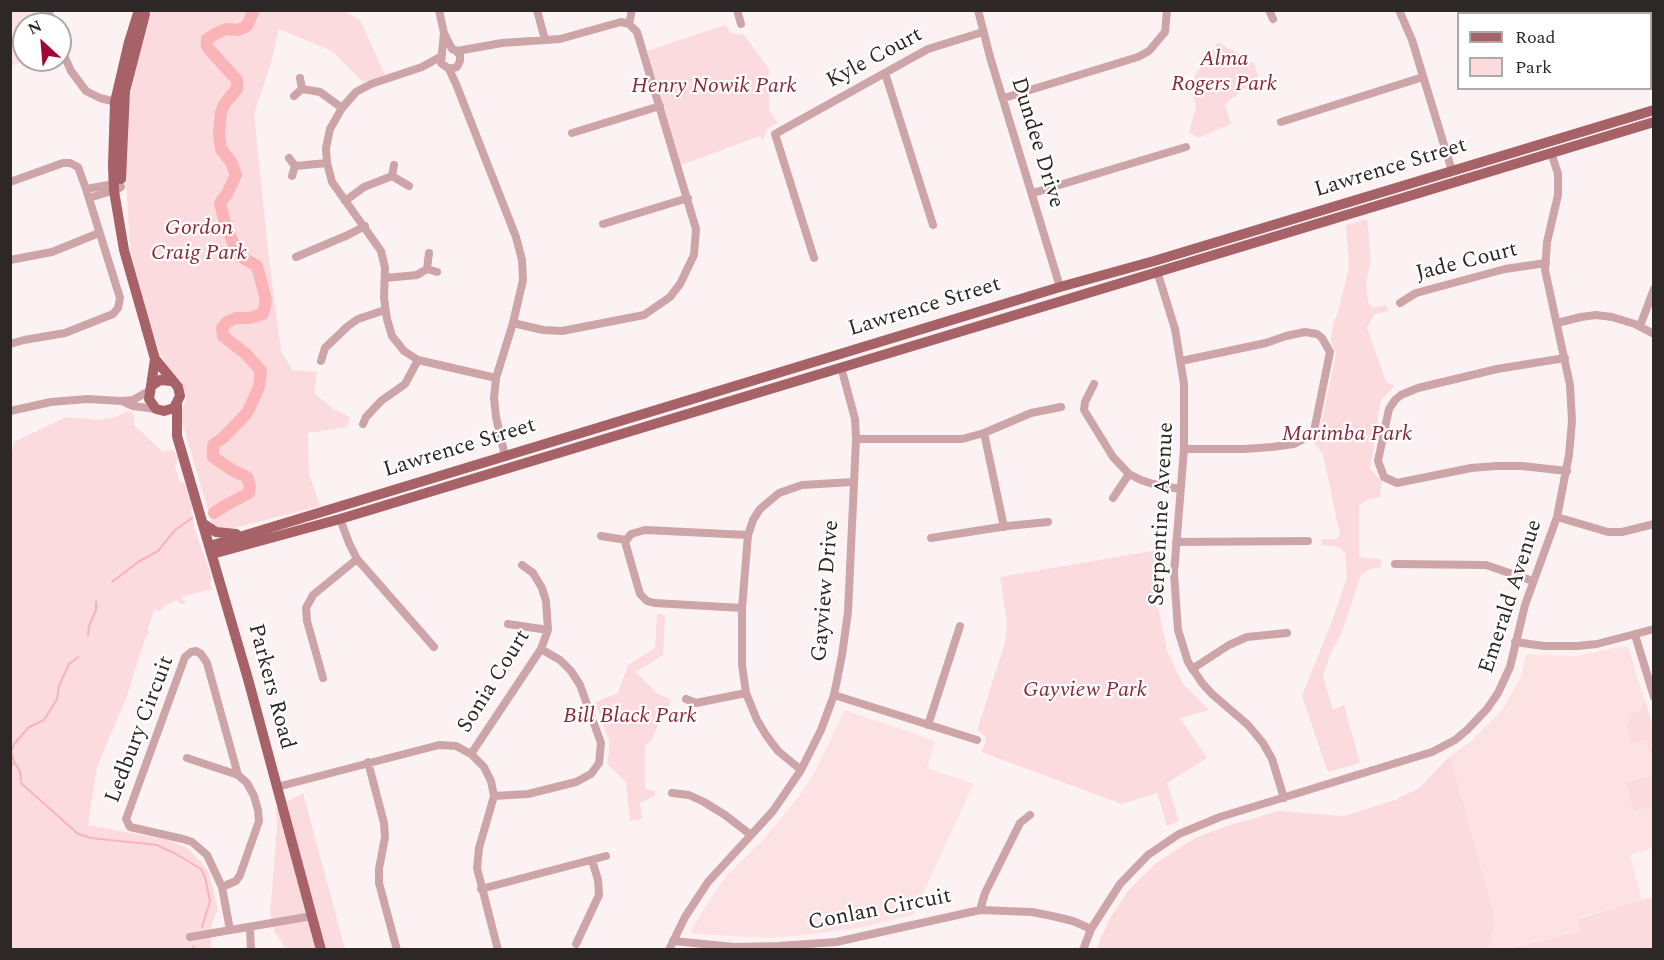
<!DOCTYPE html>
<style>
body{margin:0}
#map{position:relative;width:1664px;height:960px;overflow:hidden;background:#fdf2f3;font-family:Spectral,serif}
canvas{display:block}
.frame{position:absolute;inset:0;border:12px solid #2d2727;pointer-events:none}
.legend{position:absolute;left:1457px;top:12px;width:195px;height:78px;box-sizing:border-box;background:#fff;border:2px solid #aba9a9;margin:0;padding:8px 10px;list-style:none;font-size:18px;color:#2d2727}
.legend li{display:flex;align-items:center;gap:12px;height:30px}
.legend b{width:30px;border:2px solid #aba9a9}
.north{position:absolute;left:12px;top:12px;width:60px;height:60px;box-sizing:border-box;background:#fff;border:2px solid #aba9a9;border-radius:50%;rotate:334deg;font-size:16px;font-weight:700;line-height:24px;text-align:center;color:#2d2727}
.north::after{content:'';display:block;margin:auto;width:21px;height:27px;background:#a30536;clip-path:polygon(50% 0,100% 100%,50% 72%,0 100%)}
</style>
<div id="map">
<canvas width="1664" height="960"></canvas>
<div class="frame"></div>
<ul class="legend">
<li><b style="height:8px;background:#a66267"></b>Road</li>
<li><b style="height:16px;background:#fbdbdd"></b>Park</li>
</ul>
<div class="north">N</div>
</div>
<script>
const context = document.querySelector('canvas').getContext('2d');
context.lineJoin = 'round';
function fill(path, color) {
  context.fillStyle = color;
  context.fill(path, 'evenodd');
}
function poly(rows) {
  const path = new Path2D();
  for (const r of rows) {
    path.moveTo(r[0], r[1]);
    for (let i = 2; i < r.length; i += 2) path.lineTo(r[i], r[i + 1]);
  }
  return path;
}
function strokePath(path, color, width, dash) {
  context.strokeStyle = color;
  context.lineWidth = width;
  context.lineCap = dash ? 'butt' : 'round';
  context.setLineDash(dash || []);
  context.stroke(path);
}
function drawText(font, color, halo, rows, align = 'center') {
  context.font = font + ' Spectral,serif';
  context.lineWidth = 4.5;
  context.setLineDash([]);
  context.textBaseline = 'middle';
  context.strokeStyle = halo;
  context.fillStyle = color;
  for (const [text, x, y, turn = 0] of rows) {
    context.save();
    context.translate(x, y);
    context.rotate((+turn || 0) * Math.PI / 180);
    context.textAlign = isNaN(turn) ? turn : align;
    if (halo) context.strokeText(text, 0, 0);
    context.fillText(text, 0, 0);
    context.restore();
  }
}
const built = poly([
 [11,10,38,11,42,24,24,24,24,60,30,60,11,66],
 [1624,646,1629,649,1653,729,1653,848,1630,855,1642,901,1577,918,1580,931,1507,949,1490,949,1495,918,1450,756,1470,742,1502,710,1521,677,1525,657,1528,654,1577,656],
 [845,710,935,741,927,768,972,783,973,785,913,915,854,929,802,935,770,938,693,934,691,930,714,893,728,874,763,840,798,798,813,775]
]);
const green = poly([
 [342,10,360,20,385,75,363,82,332,51,279,29,271,63,254,114,268,250,281,351,292,370,317,372,314,393,333,409,350,417,347,427,308,433,309,475,320,506,226,530,212,524,180,415,186,399,184,390,180,380,170,371,160,353,145,310,130,248,124,148,135,59,151,11],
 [725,25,731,33,744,35,769,69,769,110,777,123,767,129,763,140,760,136,681,165,647,51],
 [1218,42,1254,63,1258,77,1225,104,1231,124,1198,138,1189,132,1196,106,1192,92,1195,75],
 [1367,219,1371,259,1366,283,1368,302,1373,308,1386,305,1389,311,1374,314,1367,328,1386,382,1395,386,1381,400,1370,469,1382,481,1380,497,1367,500,1359,505,1359,557,1381,559,1381,567,1370,569,1361,575,1342,632,1330,655,1323,676,1333,710,1344,705,1360,763,1328,772,1302,696,1331,624,1347,577,1345,552,1338,547,1321,545,1322,539,1336,539,1340,535,1323,454,1312,441,1319,431,1323,414,1336,354,1331,341,1333,324,1339,309,1349,266,1346,225],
 [127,411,132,412,134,415,134,425,163,452,172,450,176,453,178,459,175,467,179,480,185,484,192,506,191,510,195,530,212,578,210,584,212,589,181,597,186,603,181,604,177,600,163,607,160,611,154,610,148,629,149,633,145,638,127,696,97,767,88,825,168,840,186,847,202,863,209,873,218,908,211,926,211,949,11,949,11,457,14,442,66,417,99,420,116,417],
 [1164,549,1157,602,1167,651,1183,684,1209,710,1180,718,1207,758,1167,783,1179,821,1167,826,1157,793,1122,804,981,752,986,741,985,736,977,730,1005,643,1007,623,1000,577],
 [657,614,665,614,663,655,636,672,657,693,670,699,671,702,663,713,651,741,645,746,645,789,655,791,655,796,640,803,642,819,630,821,626,782,607,764,609,753,609,741,595,702,618,693,628,665,655,648],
 [1646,702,1653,729,1653,762,1646,739,1632,744,1627,727,1630,714,1643,710,1642,703],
 [1450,756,1495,918,1490,949,1096,949,1111,916,1128,891,1156,863,1195,838,1221,828,1278,811,1344,816,1395,800,1419,788],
 [1653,775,1653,806,1634,811,1626,783],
 [303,793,345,949,286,949,275,933,270,913,277,827,276,808],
 [1653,897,1653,949,1507,949,1580,931,1577,919]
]);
const stream = poly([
 [112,582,138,562,158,551,175,530,192,518],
 [88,636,89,626,96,610,96,602],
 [14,762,20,771,21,783,78,834,91,838,157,845,176,854,201,869,205,877,210,901,202,927],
 [10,768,14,762,11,752,14,744,29,727,44,720,57,699,59,686,69,664,78,657],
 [191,950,194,946]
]);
const river = poly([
 [214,513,226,505,249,493,250,486,247,477,232,470,213,457,213,445,224,437,247,413,259,387,261,371,246,354,223,336,222,328,227,322,236,318,249,318,263,314,266,300,257,266,238,255,225,223,220,203,227,194,236,175,231,162,221,149,219,134,221,112,225,103,237,89,237,80,207,47,207,39,215,34,226,29,238,30,247,26,254,10]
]);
const minor = poly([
 [48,10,53,24],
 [439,10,444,33,452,49],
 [537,10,545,40],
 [737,10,741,24],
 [978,10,990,57,1060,287],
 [1269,10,1273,19],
 [1399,10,1412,40,1452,171],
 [1503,10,1505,14],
 [1639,14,1649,10],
 [629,24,632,10],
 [444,33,441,63,449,69,456,84,516,237,522,260,523,280,513,323,496,378,494,398,496,417,505,456],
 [60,46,71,71,86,91,100,98,120,103],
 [457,51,502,43,560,39,621,22,629,24,637,32,696,229,694,255,680,284,670,297,644,315,562,331,543,330,513,323],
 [440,57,422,67,371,84,356,92,342,108,330,129,326,148,327,163,332,182,381,251,385,268,384,298,387,319,392,336,404,351,418,360,496,378],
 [449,69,457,67,460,61,460,55,455,50],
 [885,73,933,225],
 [300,78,302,89],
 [294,96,302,89,320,92,342,108],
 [1004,98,1138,57,1149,51,1165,32,1167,10],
 [1281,122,1423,77],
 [572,133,660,106],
 [289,158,295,166],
 [292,176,295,166,327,163],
 [392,176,409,186],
 [10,182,63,163,70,163,78,167,86,189,120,298,118,308,113,314,65,333,24,340,10,344],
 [86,189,114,184,121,187],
 [1033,193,1186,147],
 [89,198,118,189],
 [345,201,364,187,392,176,394,165],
 [603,224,688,198],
 [429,253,427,269,437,272],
 [296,257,348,235,365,226],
 [814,258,775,134,928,49,983,32],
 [10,260,52,252,99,233],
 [1157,271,1175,329,1184,384,1184,449,1174,573,1178,630,1188,662,1202,683,1212,694,1248,725,1263,743,1272,759,1284,798],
 [385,278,417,275,427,269],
 [1400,303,1416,293,1505,269,1546,263],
 [1557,323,1581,317,1596,315,1612,317,1635,324,1654,334],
 [1640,326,1654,289],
 [1565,358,1497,369,1418,388,1401,395,1395,400,1389,409,1378,461,1384,477,1397,483,1471,468,1496,466,1522,466,1567,471],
 [321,361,325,348,348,326,358,319,385,310],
 [1181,361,1266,343,1286,336,1305,332,1317,334,1322,338,1330,352,1314,431,1311,435,1294,444,1272,447,1245,449,1184,449],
 [1094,384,1085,402,1084,410,1113,457,1129,474,1141,480,1153,484,1180,489],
 [122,401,133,400,149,391],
 [10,411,51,402,87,399,122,401,133,406,156,409],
 [363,424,366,417,381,401,405,384,418,360],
 [984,433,1004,527],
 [856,439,962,439,984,433,1031,413,1061,407],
 [1113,498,1129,474],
 [1557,517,1608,532,1622,532,1654,524],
 [340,519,349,543,357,559,434,647],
 [601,536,626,540],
 [931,538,1007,526,1048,522],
 [1176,542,1308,541],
 [1395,564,1486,565,1533,581],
 [742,608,654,603,647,601,640,594,625,542,631,534,645,530,748,535],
 [508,624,548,630],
 [1635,635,1654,697],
 [1515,642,1544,646,1577,646,1597,644,1654,629],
 [1192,669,1229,645,1247,637,1287,633],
 [323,678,307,621,306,608,313,595,357,559],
 [834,695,977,740],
 [686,699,696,703,746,693],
 [928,725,960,626],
 [471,754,541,649,548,630,546,601,542,588,533,573,522,565],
 [187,758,238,775],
 [368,762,384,823,385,837,379,869,379,883,397,950],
 [801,770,778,751,766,735,757,720,746,693,742,665,742,608,748,535,753,520,760,509,779,493,802,485,853,482],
 [277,787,439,745,456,746,471,754,484,767,491,781,494,796,479,848,477,868,498,950],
 [672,793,689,795,704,802,725,815,751,835],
 [494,796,528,794,576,782,591,774,599,763,601,743,580,685,571,671,560,660,541,649],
 [222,887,236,881,240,875,259,821,258,810,254,796,247,783,238,775,207,663,201,654,196,651,191,652,185,657,126,819,130,827,183,839,192,842,207,855,222,887,230,930],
 [481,889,606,856],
 [980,910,985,893,1020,823,1030,815],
 [250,927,251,950],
 [190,937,312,916],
 [673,941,734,947,779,946,836,942,980,910,1032,912,1052,916,1073,921,1091,929],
 [576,944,599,895,598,880,592,860],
 [669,950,685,917,708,882,773,811,801,770,821,730,834,695,842,655,848,612,856,439,855,419,841,367],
 [1083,950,1091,929,1120,884,1148,855,1179,834,1220,817,1432,752,1455,740,1467,730,1487,709,1498,693,1510,667,1525,605,1557,517,1569,455,1572,421,1570,385,1545,270,1547,242,1558,195,1558,174,1551,152]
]);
const major = poly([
 [139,10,129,42,115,102,113,166,114,191,124,250,155,359,151,386],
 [121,179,125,91,145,14],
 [155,359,178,387,180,396,174,408,164,411,156,409,149,399,151,386,160,380,171,381],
 [177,405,177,436,248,679,321,950],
 [202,523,216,532,236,534],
 [210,546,1060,287,1154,261,1654,110],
 [212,554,340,519,1654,122]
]);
const streetNames = [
 ["Kyle Court",875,59,-28],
 ["Dundee Drive",1036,143,73],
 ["Lawrence Street",1391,169,-17],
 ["Jade Court",1467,263,-14],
 ["Lawrence Street",925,308,-17],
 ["Lawrence Street",460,449,-17],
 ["Serpentine Avenue",1163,514,-87],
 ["Gayview Drive",827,591,-85],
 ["Emerald Avenue",1512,597,-72],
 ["Sonia Court",495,682,-58],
 ["Parkers Road",270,687,75],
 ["Ledbury Circuit",141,730,-69],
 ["Conlan Circuit",880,911,-11]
];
const parkNames = [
 ["Alma",1224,61],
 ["Rogers Park",1224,86],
 ["Henry Nowik Park",714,88],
 ["Gordon",199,230],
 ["Craig Park",199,255],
 ["Marimba Park",1347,436],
 ["Gayview Park",1085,692],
 ["Bill Black Park",630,718]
];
fill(built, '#fde2e3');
fill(green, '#fbdbdd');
strokePath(stream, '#fab3b7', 2);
strokePath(river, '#fab3b7', 12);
strokePath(minor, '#cda5a8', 8);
strokePath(major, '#a66267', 10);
drawText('22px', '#2d2727', '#fff', streetNames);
drawText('italic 22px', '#8c2839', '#fff', parkNames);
</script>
